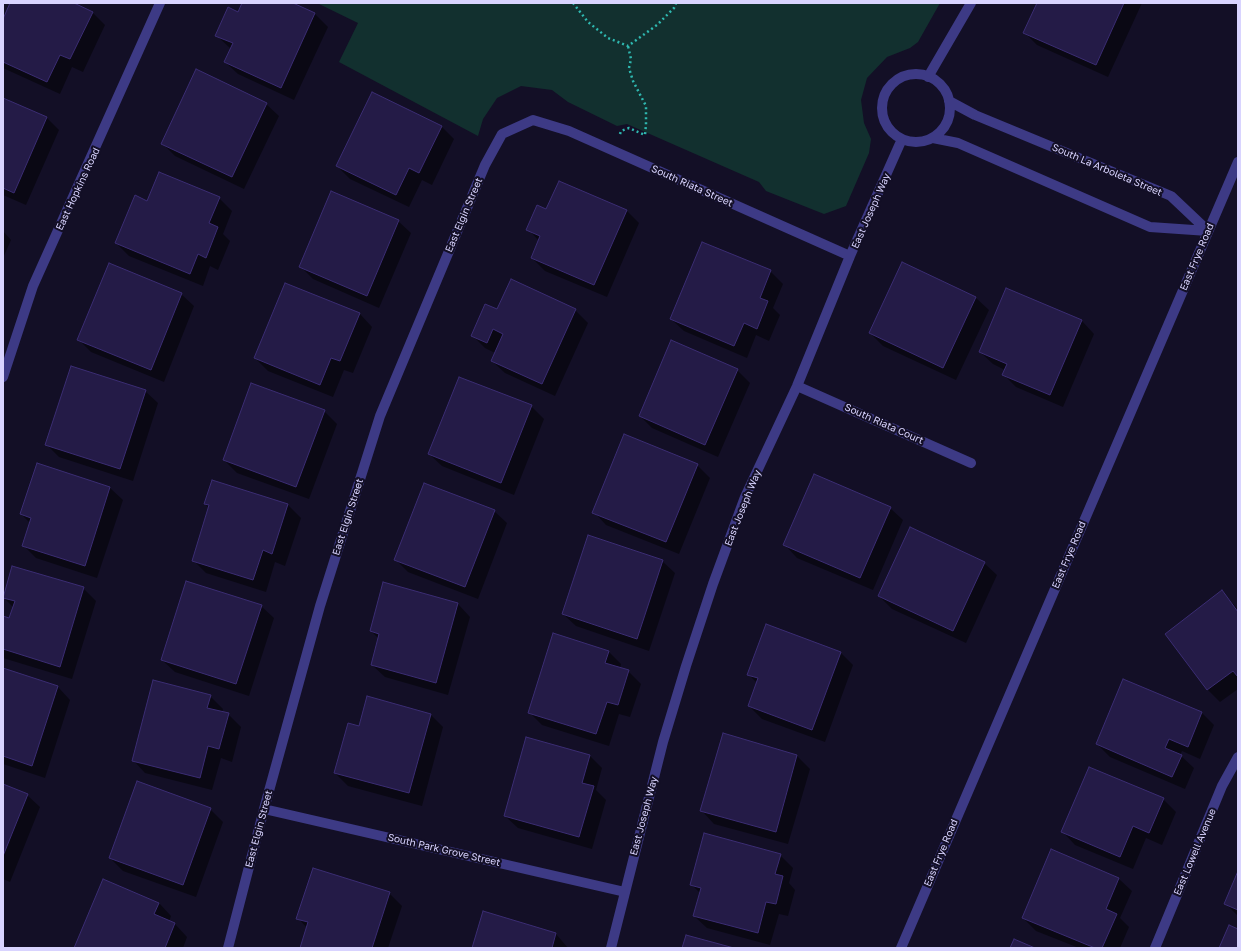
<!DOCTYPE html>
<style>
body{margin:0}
#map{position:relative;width:1241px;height:951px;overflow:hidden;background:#130f26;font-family:"Golos Text",sans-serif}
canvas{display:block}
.frame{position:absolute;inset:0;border:4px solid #d9d4ff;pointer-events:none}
</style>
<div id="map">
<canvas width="1241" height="951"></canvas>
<div class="frame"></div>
</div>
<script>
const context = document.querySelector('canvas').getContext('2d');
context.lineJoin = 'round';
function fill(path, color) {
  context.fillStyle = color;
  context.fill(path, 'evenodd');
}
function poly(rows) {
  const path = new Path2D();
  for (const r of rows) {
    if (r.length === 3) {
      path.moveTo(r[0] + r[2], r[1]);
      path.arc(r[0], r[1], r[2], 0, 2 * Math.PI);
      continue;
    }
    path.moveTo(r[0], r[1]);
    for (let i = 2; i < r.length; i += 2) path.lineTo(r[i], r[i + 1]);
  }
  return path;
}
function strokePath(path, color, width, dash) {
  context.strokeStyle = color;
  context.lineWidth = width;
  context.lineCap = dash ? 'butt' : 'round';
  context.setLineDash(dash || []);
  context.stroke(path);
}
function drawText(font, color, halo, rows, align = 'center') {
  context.font = font + ' "Golos Text",sans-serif';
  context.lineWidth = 4;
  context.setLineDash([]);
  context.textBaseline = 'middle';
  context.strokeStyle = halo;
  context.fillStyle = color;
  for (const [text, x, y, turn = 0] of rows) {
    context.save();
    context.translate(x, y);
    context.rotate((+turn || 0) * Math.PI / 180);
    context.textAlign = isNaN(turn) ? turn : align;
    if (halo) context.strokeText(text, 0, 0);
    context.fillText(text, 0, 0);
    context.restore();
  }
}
const green = poly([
 [317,3,940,3,918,42,910,48,887,57,867,78,861,100,864,123,871,139,869,153,846,206,824,214,766,191,759,182,627,124,617,126,568,102,552,90,521,86,497,98,483,119,478,136,339,62,358,23]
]);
const shadow = poly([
 [12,3,72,3,92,12,105,25,83,72,72,67,60,94,3,68,3,21],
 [243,3,291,3,315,14,328,27,294,100,238,74,225,62,231,49,216,35,239,13],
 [1038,3,1142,3,1108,77,1037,45,1025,33],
 [3,99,46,117,59,130,26,205,3,195],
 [266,104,279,116,244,189,175,156,162,143],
 [442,127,454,139,432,185,422,180,409,207,350,179,337,166],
 [219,198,232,211,223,234,230,241,218,270,210,266,203,286,129,256,116,243,148,202],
 [626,210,639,223,607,297,545,271,532,258,539,241,528,229,547,211],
 [398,221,411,233,379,308,313,279,300,266],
 [3,231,11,240,3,258],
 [903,263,976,298,989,310,956,380,883,346,870,333],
 [770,271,783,284,773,308,780,315,769,341,756,335,747,358,684,331,671,319],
 [1006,289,1082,321,1094,334,1063,407,1016,387,1003,374,1005,370,993,364,980,352],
 [181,294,194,306,164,382,91,352,79,340],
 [498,310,575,310,588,323,555,396,505,373,492,361,495,353,485,348,472,335],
 [360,314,372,327,353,373,344,370,333,397,268,371,255,358],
 [737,370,750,383,718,457,652,428,640,416],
 [145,391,158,403,133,481,59,457,47,445],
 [531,406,544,419,514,495,442,466,429,454],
 [324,411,337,424,309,499,237,473,224,460],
 [37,464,110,488,123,500,97,578,36,558,23,545,30,523,21,514],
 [697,465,710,478,679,554,606,525,594,512],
 [213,481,288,505,301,518,285,566,275,562,266,592,206,573,193,560,209,508,205,504],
 [890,508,903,520,873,590,797,558,785,545],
 [494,511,507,523,478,599,408,572,395,559],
 [662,561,675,573,649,651,576,626,563,614],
 [984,563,997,575,966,643,892,609,879,596],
 [83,588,96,601,72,679,3,658,3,617,10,619,14,608,3,597],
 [1222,592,1238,609,1238,689,1220,702,1208,690,1166,634],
 [458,604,470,617,448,695,385,677,372,665,379,639,371,631],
 [261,606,274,618,249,696,175,672,162,660],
 [609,652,621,664,620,668,628,671,641,684,630,717,619,714,609,746,542,725,530,713],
 [840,652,853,665,825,742,762,719,749,706,757,683,748,674],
 [3,669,58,687,70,700,45,778,3,764],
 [210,696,223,709,222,712,228,714,241,727,232,762,221,758,212,790,145,773,133,760],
 [1202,713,1214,725,1200,759,1182,751,1180,755,1194,768,1185,789,1110,757,1097,744],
 [430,714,443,727,422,806,348,786,335,773],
 [724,734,797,756,810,769,788,844,714,824,702,811],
 [590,756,602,768,596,790,606,800,592,849,518,828,505,816],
 [3,785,27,795,40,807,10,882,3,879],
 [1163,799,1176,812,1162,845,1146,838,1133,869,1075,845,1063,832],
 [210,809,223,822,196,897,123,871,110,858],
 [1051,851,1119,879,1132,891,1120,918,1129,927,1120,948,1079,948,1036,931,1023,918],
 [780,855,793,868,789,883,795,890,788,916,779,914,770,945,707,928,694,916,700,893,691,884],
 [1238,876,1238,916,1226,904],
 [389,893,402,906,388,948,301,948,307,928,298,918],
 [159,903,171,916,169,922,175,924,187,937,183,948,75,948],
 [484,912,556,934,568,948,473,948]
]);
const building = poly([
 [10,3,74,3,93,12,70,59,60,55,47,82,3,62,3,19,10,3],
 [242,3,293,3,315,13,281,88,224,62,233,43,215,36,228,7,238,12,242,3],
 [1037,3,1124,3,1096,65,1023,33,1037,3],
 [196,69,267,103,232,177,161,144,196,69],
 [372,92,442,126,419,173,409,168,396,195,336,166,372,92],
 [3,98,47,117,14,193,3,188,3,98],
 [159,172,220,197,209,223,218,227,206,258,198,254,190,274,115,243,135,195,147,201,159,172],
 [559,181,627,210,594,285,531,258,540,236,526,230,537,205,546,209,559,181],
 [331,191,399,220,367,296,299,267,331,191],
 [702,242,771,270,760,298,768,301,757,329,744,323,734,346,670,319,702,242],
 [902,262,976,297,943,368,869,333,902,262],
 [109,263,182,293,151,370,77,340,109,263],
 [511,279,576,309,542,384,491,361,503,334,493,329,487,343,471,336,485,304,497,309,511,279],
 [285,283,360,313,340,361,331,358,320,385,254,358,285,283],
 [1006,288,1082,320,1050,395,1002,375,1007,364,979,352,1006,288],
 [671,340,738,369,705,445,639,416,671,340],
 [71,366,146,390,120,469,45,445,71,366],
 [459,377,532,405,501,483,428,454,459,377],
 [251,383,325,410,296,487,223,460,251,383],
 [624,434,698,464,666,542,592,513,624,434],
 [37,463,110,487,85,566,22,546,31,518,20,514,37,463],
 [814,474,891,507,860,578,783,545,814,474],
 [212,480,288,504,272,554,263,550,253,580,192,561,209,505,204,504,212,480],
 [424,483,495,510,465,587,394,560,424,483],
 [910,527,985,562,953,631,878,596,910,527],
 [588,535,663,560,637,639,562,614,588,535],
 [12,566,84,587,60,667,3,649,3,616,9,618,15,601,3,598,12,566],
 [186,581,262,605,236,684,161,660,186,581],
 [383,582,458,603,436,683,371,665,379,634,370,631,383,582],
 [1222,590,1238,612,1238,677,1233,671,1207,690,1165,634,1222,590],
 [766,624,841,652,812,730,748,706,758,678,747,675,766,624],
 [553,633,609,651,605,663,629,670,618,705,607,702,596,734,528,713,553,633],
 [3,668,58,686,32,766,3,756,3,668],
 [1123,679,1202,712,1188,747,1169,739,1165,748,1182,755,1172,777,1096,744,1123,679],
 [153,680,211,695,207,708,229,713,219,749,208,746,200,778,132,761,153,680],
 [367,696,431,714,409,793,334,773,348,723,359,726,367,696],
 [723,733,797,755,776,832,700,811,723,733],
 [526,737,590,755,582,783,594,786,579,837,504,816,526,737],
 [1089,767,1164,798,1149,833,1133,826,1120,857,1061,832,1089,767],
 [137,781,211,808,183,885,109,858,137,781],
 [3,784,28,794,3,856,3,784],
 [704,833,781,854,775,874,783,876,776,904,766,902,758,933,693,916,701,888,690,885,704,833],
 [1051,849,1119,878,1106,909,1117,914,1102,948,1095,948,1022,918,1051,849],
 [313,868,390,892,372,948,300,948,308,922,296,919,313,868],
 [1238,871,1238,910,1224,904,1238,871],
 [103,879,159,903,154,914,175,923,165,948,74,948,103,879],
 [483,911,556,933,552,948,472,948,483,911],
 [1229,925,1238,929,1238,948,1219,948,1229,925],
 [686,935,734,948,682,948,686,935],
 [1014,939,1035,948,1010,948,1014,939]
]);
const path = poly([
 [573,3,588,22,608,38,628,46,657,25,674,8,676,3],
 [620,134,621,131,629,128,645,135,646,125,646,106,633,81,629,68,631,59,628,46]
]);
const minor = poly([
 [916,108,34],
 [928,77,971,3],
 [949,101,975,115,1171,196,1208,231],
 [933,138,958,143,1150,227,1208,231],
 [3,377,33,286,160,3],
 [797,386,971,463],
 [264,809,625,892],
 [228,948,264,809,320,606,380,416,485,165,502,134,533,120,569,131,850,256],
 [611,948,663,742,686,666,713,584,745,497,797,386,850,256,902,139],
 [901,948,1238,162],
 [1155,948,1222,786,1238,757]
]);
const streetNames = [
 ["South La Arboleta Street",1107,170,23],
 ["South Riata Street",692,186,24],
 ["East Hopkins Road",78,189,-65],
 ["East Joseph Way",871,211,-66],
 ["East Elgin Street",464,215,-67],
 ["East Frye Road",1197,257,-67],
 ["South Riata Court",884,424,24],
 ["East Joseph Way",743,508,-68],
 ["East Elgin Street",348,517,-72],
 ["East Frye Road",1069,555,-67],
 ["East Joseph Way",644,816,-75],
 ["East Elgin Street",259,829,-75],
 ["South Park Grove Street",444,850,13],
 ["East Lowell Avenue",1195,852,-67],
 ["East Frye Road",941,853,-67]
];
fill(green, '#12302f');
fill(shadow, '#0007');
fill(building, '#241b47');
strokePath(building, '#3b2d73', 1);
strokePath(path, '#2fb8b0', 2.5, [2, 3]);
strokePath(minor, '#3d3a85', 10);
drawText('10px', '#d9d4ff', '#130f26', streetNames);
</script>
